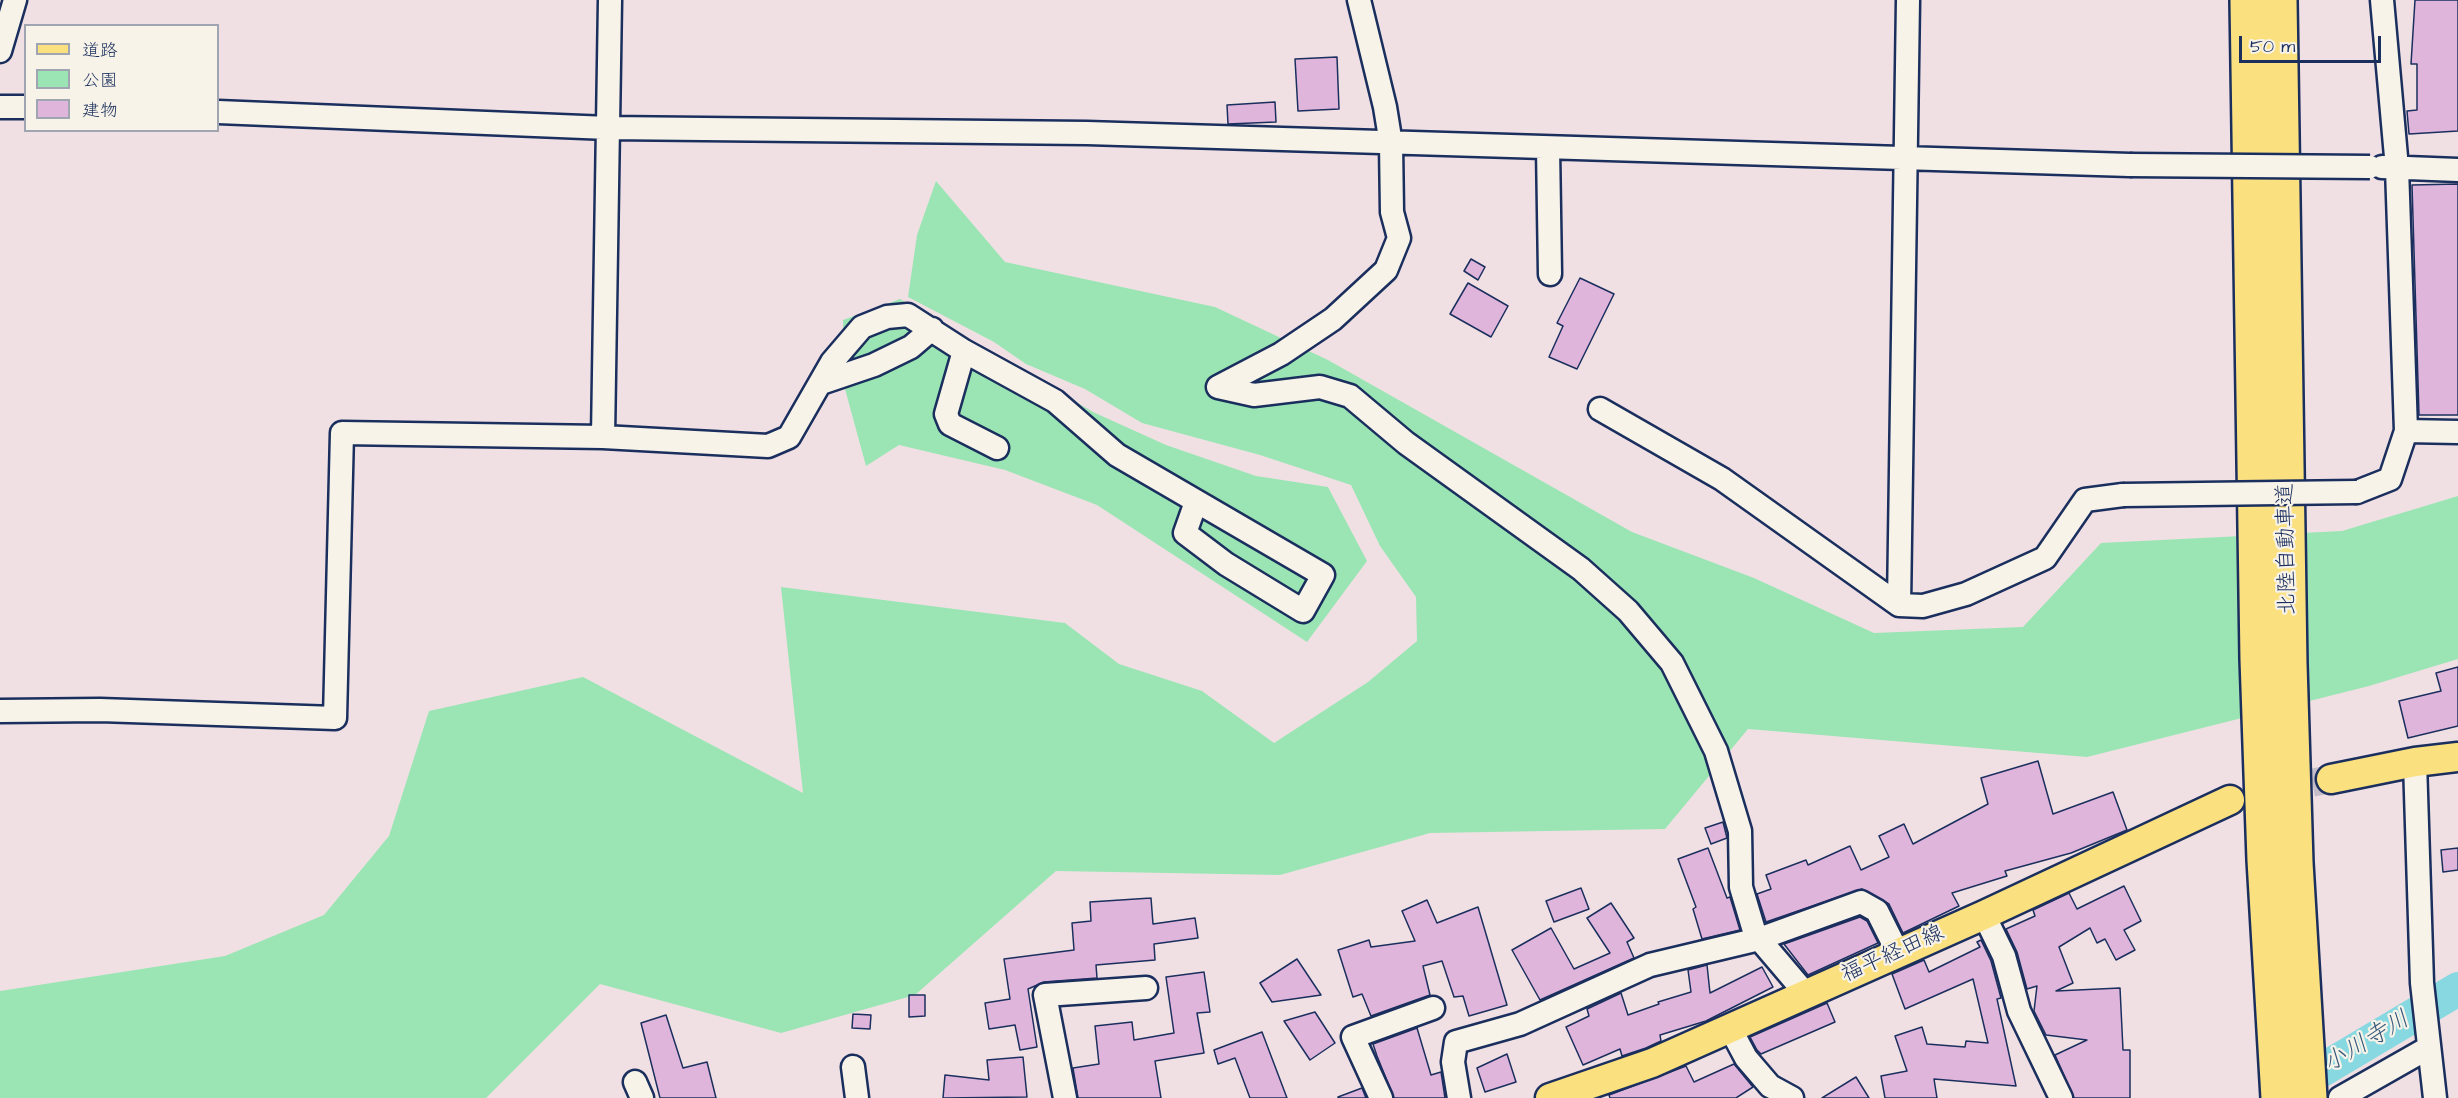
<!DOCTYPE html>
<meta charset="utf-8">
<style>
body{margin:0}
#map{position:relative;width:2458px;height:1098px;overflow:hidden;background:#f0e0e4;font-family:"Architects Daughter","Klee One",sans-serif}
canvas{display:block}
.legend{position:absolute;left:24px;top:24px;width:195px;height:108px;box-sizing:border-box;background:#f7f3e8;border:2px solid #9fa5b1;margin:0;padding:8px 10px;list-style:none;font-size:18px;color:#1b2f5e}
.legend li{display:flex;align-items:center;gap:12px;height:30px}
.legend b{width:30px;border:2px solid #9fa5b1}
.scale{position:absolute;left:2239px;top:36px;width:142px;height:27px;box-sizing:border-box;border:3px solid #1b2f5e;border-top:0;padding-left:8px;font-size:18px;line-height:21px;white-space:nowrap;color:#1b2f5e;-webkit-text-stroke:4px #f7f3e8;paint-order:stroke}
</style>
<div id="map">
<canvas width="2458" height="1098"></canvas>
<ul class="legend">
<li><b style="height:8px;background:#fbe080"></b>道路</li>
<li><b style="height:16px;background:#9be5b4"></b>公園</li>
<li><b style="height:16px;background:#e0b5db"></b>建物</li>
</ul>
<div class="scale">50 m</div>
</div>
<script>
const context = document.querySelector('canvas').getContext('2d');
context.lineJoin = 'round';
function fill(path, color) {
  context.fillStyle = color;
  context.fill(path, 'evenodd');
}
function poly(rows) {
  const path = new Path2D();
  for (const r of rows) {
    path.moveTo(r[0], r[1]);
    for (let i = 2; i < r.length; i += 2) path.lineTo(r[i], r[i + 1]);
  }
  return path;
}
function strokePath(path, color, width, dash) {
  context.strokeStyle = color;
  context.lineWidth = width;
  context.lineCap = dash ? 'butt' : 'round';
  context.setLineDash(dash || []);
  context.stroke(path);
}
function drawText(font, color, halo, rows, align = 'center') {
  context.font = font + ' "Architects Daughter","Klee One",sans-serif';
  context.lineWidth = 4.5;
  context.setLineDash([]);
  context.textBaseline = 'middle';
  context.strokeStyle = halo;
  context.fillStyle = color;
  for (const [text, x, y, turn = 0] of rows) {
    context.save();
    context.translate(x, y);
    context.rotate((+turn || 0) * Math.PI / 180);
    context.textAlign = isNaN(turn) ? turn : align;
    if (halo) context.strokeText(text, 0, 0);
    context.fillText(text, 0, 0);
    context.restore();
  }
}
const green = poly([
 [936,181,1005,262,1215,307,1328,360,1632,532,1754,578,1874,633,2023,627,2101,543,2342,531,2458,496,2458,659,2369,686,2087,757,1748,729,1665,829,1430,833,1280,875,1056,871,915,995,781,1033,600,984,486,1098,0,1098,0,991,225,956,324,915,389,836,429,711,583,677,803,793,781,587,1065,623,1119,664,1202,691,1274,743,1368,682,1417,641,1416,597,1380,546,1351,485,1260,455,1142,423,1085,389,1026,364,994,342,908,297,917,235],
 [900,299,1093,412,1166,445,1256,476,1328,487,1367,561,1307,642,1097,505,1005,470,899,445,866,466,845,389,843,320]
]);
const river = poly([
 [2285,1092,2458,989]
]);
const building = poly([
 [2415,0,2458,0,2458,131,2409,134,2407,111,2417,110,2417,64,2411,64,2415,0],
 [1337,57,1339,109,1298,111,1295,59,1337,57],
 [1275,102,1276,122,1228,124,1227,105,1275,102],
 [2458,184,2458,415,2419,415,2412,185,2458,184],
 [1471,259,1485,267,1478,280,1464,271,1471,259],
 [1580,278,1614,294,1577,369,1549,357,1563,326,1557,323,1580,278],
 [1468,283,1508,306,1491,337,1450,314,1468,283],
 [2458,667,2458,726,2408,738,2399,701,2441,691,2436,673,2458,667],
 [2038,761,2053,814,2113,792,2127,830,2071,853,2005,871,2007,876,1952,893,1959,906,1903,933,1889,904,1862,889,1766,922,1757,894,1771,889,1766,875,1806,860,1808,865,1850,846,1861,870,1889,857,1879,836,1904,824,1913,844,1988,804,1981,778,2038,761],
 [1723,822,1727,838,1711,844,1705,828,1723,822],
 [1708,848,1727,898,1730,897,1740,930,1702,939,1693,909,1696,907,1678,859,1708,848],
 [2458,848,2458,870,2443,872,2441,850,2458,848],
 [2124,886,2141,921,2124,930,2135,950,2116,960,2105,939,2097,943,2090,928,2059,947,2073,983,2056,991,2120,988,2123,1050,2130,1050,2130,1098,2074,1098,2055,1055,2087,1040,2046,1035,2034,1011,2037,986,2027,989,2017,952,2006,929,2035,916,2033,910,2069,893,2077,909,2124,886],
 [1581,888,1589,909,1554,922,1546,901,1581,888],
 [1151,898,1153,924,1195,918,1198,938,1154,944,1155,960,1096,965,1097,978,1044,982,1028,989,1037,1047,1020,1050,1015,1025,989,1029,985,1003,1010,999,1004,959,1074,950,1072,923,1091,921,1090,902,1151,898],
 [1427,900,1437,923,1478,907,1507,1005,1469,1016,1463,996,1454,997,1442,961,1423,966,1430,995,1371,1016,1362,994,1353,997,1338,950,1369,940,1371,947,1415,941,1402,911,1427,900],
 [1611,903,1634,938,1627,942,1634,958,1540,1000,1512,950,1551,928,1574,969,1610,953,1587,918,1611,903],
 [1860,917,1867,921,1878,943,1808,975,1784,944,1860,917],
 [1981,940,1991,961,2001,998,1997,999,2016,1086,1934,1079,1937,1098,1885,1098,1881,1076,1907,1071,1895,1036,1922,1027,1927,1044,1965,1047,1966,1041,1988,1043,1973,979,1905,1009,1892,974,1924,960,1929,972,1980,947,1977,942,1981,940],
 [1297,959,1321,995,1272,1002,1260,983,1297,959],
 [1707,965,1710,993,1762,967,1773,987,1706,1021,1660,1035,1661,1041,1646,1048,1622,1056,1620,1049,1583,1065,1566,1027,1589,1016,1587,1009,1621,993,1628,1015,1659,1004,1658,1002,1691,992,1688,970,1707,965],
 [1204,972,1210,1012,1197,1013,1204,1053,1155,1061,1161,1098,1078,1098,1073,1068,1099,1064,1095,1026,1132,1022,1134,1040,1174,1033,1166,977,1204,972],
 [909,995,925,995,925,1016,909,1017,909,995],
 [1827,1003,1835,1022,1761,1054,1757,1050,1750,1037,1827,1003],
 [1315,1012,1335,1043,1310,1060,1284,1021,1315,1012],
 [853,1014,871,1015,870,1029,852,1028,853,1014],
 [666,1015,683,1068,707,1062,716,1098,660,1098,641,1023,666,1015],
 [1417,1028,1431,1075,1441,1072,1445,1098,1394,1098,1377,1056,1373,1044,1417,1028],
 [1262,1032,1287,1098,1250,1098,1235,1058,1218,1064,1214,1050,1262,1032],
 [1507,1054,1516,1082,1485,1092,1477,1068,1507,1054],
 [1023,1057,1027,1097,943,1098,945,1075,989,1080,987,1060,1023,1057],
 [1734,1064,1753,1087,1736,1098,1610,1098,1609,1095,1686,1066,1694,1082,1734,1064],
 [1856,1077,1869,1098,1822,1098,1856,1077],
 [1362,1088,1366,1098,1338,1098,1338,1097,1362,1088]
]);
const majorTunnel = poly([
 [2271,791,2331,779]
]);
const minor = poly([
 [1359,0,1385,107,1391,144,1392,212,1399,238,1386,270,1333,319,1281,354,1218,387,1254,395,1320,387,1350,396,1406,443,1581,569,1628,611,1672,663,1716,751,1740,831,1741,887,1755,934,1806,994],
 [1908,0,1899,605,1923,606,1966,594,2045,558,2085,500,2123,495],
 [2382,0,2397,168,2406,431],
 [0,51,15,0],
 [0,107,26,107],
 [218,112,608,128,1087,133,2130,165],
 [1548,148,1550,274],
 [2382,167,2458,170],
 [964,351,946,414,950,424,997,448],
 [821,383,874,365,911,347,932,329],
 [1600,409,1722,479,1899,605],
 [603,437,768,446,789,437,832,362,862,327,887,317,908,315,964,351,1055,401,1117,455,1323,575,1303,611,1226,564,1185,533,1196,502],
 [2357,492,2390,479,2406,431,2458,432],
 [0,711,100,710,335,718,342,433,603,437,610,0],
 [2415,762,2422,983,2435,1098],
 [1984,915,2004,956,2019,1011,2061,1098],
 [1730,1028,1746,1058,1770,1086,1792,1098],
 [853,1067,857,1098],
 [635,1082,642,1098],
 [1065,1098,1045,995,1146,988],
 [1381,1098,1353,1037,1433,1008],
 [1459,1098,1453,1062,1456,1042,1520,1024,1650,965,1759,939,1861,902,1877,911,1898,953],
 [2340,1098,2428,1048]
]);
const major = poly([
 [2331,779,2415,762,2458,757],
 [1550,1098,1652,1063,1984,915,2230,800]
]);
const highway = poly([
 [2247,0,2257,659,2264,860,2278,1098],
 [2280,0,2290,664,2296,863,2310,1098]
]);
const minorBridge = poly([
 [2130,165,2370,167],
 [2123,495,2357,492]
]);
const streetNames = [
 ["北陸自動車道",2288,549,-91],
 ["福平経田線",1893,955,-24]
];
const waterNames = [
 ["小川寺川",2367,1043,-31]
];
fill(green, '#9be5b4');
strokePath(river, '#87d8e0', 34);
fill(building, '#e0b5db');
strokePath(building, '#1b2f5e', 1.5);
strokePath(majorTunnel, '#c5bdc9', 28, [28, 14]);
strokePath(minor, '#1b2f5e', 27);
strokePath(major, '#1b2f5e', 33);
strokePath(highway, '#1b2f5e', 38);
strokePath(minor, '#f7f3e8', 22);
strokePath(major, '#fbe080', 28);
strokePath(highway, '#fbe080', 33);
strokePath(minorBridge, '#1b2f5e', 27, []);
strokePath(minorBridge, '#f7f3e8', 22);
drawText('22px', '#1b2f5e', '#f7f3e8', streetNames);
drawText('italic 24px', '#36597e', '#f7f3e8', waterNames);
</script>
